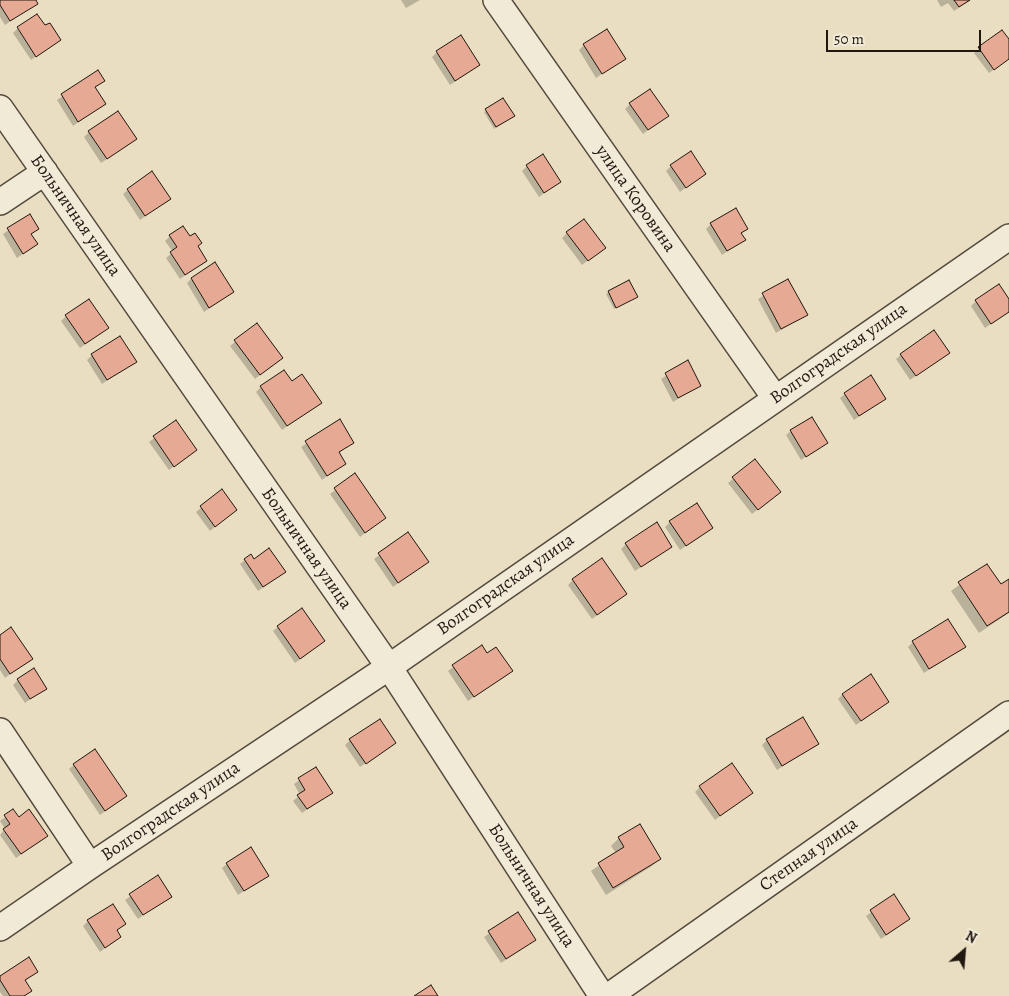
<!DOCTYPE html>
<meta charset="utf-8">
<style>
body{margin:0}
#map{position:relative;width:1009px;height:996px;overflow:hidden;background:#e9dec1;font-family:Alegreya,serif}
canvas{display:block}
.north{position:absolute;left:939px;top:926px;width:50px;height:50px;-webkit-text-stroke:4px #f1ead7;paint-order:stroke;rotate:27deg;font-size:14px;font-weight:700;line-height:20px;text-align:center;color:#211711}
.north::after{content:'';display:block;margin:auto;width:18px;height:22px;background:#211711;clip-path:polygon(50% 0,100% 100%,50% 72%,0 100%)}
.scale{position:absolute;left:826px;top:30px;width:155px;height:22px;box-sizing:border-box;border:2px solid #211711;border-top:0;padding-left:6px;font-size:15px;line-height:18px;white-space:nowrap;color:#211711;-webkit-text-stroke:4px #f1ead7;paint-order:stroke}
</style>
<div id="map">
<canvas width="1009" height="996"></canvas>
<div class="north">N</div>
<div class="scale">50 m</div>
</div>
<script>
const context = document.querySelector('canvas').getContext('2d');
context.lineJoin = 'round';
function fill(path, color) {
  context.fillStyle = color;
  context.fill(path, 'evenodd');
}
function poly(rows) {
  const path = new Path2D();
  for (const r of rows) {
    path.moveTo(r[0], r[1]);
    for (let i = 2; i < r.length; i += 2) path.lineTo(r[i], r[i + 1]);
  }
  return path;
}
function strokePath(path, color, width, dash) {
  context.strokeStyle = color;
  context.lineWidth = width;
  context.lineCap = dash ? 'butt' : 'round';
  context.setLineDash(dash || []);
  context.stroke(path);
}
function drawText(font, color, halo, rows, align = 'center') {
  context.font = font + ' Alegreya,serif';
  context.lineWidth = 4.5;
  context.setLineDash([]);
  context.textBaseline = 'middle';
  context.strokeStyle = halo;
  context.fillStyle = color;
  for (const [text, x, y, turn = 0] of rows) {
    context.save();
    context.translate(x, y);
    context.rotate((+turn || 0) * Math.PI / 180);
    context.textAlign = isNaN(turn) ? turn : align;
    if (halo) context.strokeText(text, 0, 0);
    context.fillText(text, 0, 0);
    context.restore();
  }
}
const shadow = poly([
 [0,0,35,0,37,3,5,25,0,17],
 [401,0,420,0,406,8],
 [937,0,971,0,954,11,948,3,941,7],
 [44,27,60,40,31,60,13,33,18,28],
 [1001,31,1009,42,1009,59,989,73,974,53],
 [584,45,624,59,596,78,579,50],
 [437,52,479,65,450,85,432,57],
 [98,72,103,81,94,89,104,104,73,126,57,100],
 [503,99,511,118,494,129,484,112],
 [630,104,667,116,643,134,625,109],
 [89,132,131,143,101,163,84,137],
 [527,166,560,182,539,197,522,171],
 [671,166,704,174,680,192,666,171],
 [128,190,169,199,140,220,123,194],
 [29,216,37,229,31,235,37,244,17,258,3,234],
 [711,224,746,229,741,234,744,240,722,255,706,229],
 [567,233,599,252,582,265,562,238],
 [170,236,197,247,206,260,180,279,166,258,173,252,165,241],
 [191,279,233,292,204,312,187,283],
 [788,281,806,315,776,333,758,299],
 [609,292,636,297,614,309,606,294],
 [976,301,1009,301,1009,312,985,328,971,306],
 [66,316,108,328,80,348,61,321],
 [257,324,282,358,255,379,230,346],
 [948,353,910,380,896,359,901,355],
 [92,355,135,362,102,384,87,360],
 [687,362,700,385,673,402,661,379],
 [291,383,320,403,282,430,256,392,261,387],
 [845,394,885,399,854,420,840,398],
 [340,421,353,442,338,454,344,464,322,480,301,447],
 [176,422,196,450,169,470,149,442],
 [791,431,826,443,801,460,786,435],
 [755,461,774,497,752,514,728,483],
 [355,475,385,518,360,537,330,494],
 [221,491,236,510,210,531,196,512],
 [670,522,712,528,680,550,665,527],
 [408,534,427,562,393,587,374,559],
 [626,544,671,547,635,571,621,549],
 [250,556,253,560,279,576,258,591,240,564],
 [986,565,1000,586,1009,580,1009,613,979,633,951,591],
 [573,580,626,594,592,619,568,585],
 [278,627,324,641,295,663,273,631],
 [0,636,31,659,5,678,0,670],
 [913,642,964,647,924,673,908,647],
 [481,646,487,655,511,671,468,701,448,671],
 [18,680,46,688,25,703,13,685],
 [843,694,888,702,856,725,838,699],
 [350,740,395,743,360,767,345,745],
 [767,740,818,743,777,770,762,745],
 [74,765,126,796,100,815,69,769],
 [316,768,331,793,302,813,293,801,300,795,294,784],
 [700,787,751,793,715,820,695,792],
 [13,811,42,840,16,858,0,835,5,829,0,821],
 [619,838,660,858,652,866,606,895,591,871,616,853,611,846],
 [227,864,267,876,238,895,222,868],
 [157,877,170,896,138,919,125,900],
 [894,896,909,919,881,939,866,916],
 [518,914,535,940,501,963,484,937],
 [88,921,125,924,116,931,119,937,100,952,83,926],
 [37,972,24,982,30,991,25,996,3,996,0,992,0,978]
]);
const building = poly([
 [0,0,36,0,38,4,10,21,0,5,0,0],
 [954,0,970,0,959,7,954,0],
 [37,14,45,25,50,23,61,40,36,57,17,27,37,14],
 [607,29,626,59,602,74,583,44,607,29],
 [1002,30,1009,39,1009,59,994,70,978,47,1002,30],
 [461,35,480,65,455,81,436,51,461,35],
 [98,70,105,81,95,87,106,104,78,122,61,94,98,70],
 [650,89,669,116,648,130,629,103,650,89],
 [503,98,515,116,496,127,485,109,503,98],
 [118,111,137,139,107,159,88,131,118,111],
 [691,151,706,174,686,188,670,165,691,151],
 [543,154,561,182,544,193,526,165,543,154],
 [152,171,171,199,145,216,127,189,152,171],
 [736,208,748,229,741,233,746,240,727,251,710,223,736,208],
 [30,214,39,229,31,234,38,244,23,254,7,228,30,214],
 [584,219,606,248,588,261,566,232,584,219],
 [183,226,190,236,195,233,202,243,198,246,207,261,185,275,170,252,177,247,169,235,183,226],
 [215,262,234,292,209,308,191,278,215,262],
 [788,279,808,315,781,329,762,293,788,279],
 [629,280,638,297,616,308,608,291,629,280],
 [999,284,1009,299,1009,312,991,324,975,300,999,284],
 [89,299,109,328,85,344,65,315,89,299],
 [257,323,283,358,260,375,234,340,257,323],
 [934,330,950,353,916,376,900,354,934,330],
 [120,336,137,362,107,380,91,354,120,336],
 [688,360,701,386,678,398,665,373,688,360],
 [284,370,292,381,302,374,322,403,287,426,260,386,284,370],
 [871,375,886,399,859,416,844,393,871,375],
 [812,417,828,443,806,457,790,430,812,417],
 [340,419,354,443,339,452,346,464,327,476,305,441,340,419],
 [176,420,197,450,174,467,153,436,176,420],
 [755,459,781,492,758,510,732,477,755,459],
 [355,473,386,518,365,533,334,488,355,473],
 [222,489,237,510,215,527,200,506,222,489],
 [697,503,713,528,686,546,669,521,697,503],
 [657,522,672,547,641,567,625,543,657,522],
 [408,532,429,562,398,583,378,553,408,532],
 [269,548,286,572,263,587,244,559,251,554,254,559,269,548],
 [602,558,627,594,597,615,572,579,602,558],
 [987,564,1001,584,1009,579,1009,612,987,626,958,582,987,564],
 [302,608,325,641,300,659,277,626,302,608],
 [948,619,966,647,929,669,912,641,948,619],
 [11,627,33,659,10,674,0,659,0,635,11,627],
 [482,645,487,653,496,647,513,671,474,697,452,665,482,645],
 [34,668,47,689,30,699,17,679,34,668],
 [871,674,889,702,861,721,842,694,871,674],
 [803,717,819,744,782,766,766,739,803,717],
 [380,719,396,743,366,764,349,739,380,719],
 [95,749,127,796,105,811,73,764,95,749],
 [732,763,753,793,720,816,699,786,732,763],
 [316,767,333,793,307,809,297,795,305,790,298,778,316,767],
 [13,809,19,817,29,809,48,836,21,854,3,829,10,824,4,815,13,809],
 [640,824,661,859,613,888,598,863,624,847,618,837,640,824],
 [251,847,269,876,244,891,226,863,251,847],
 [158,875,172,897,143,915,129,894,158,875],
 [894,894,910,919,886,935,870,910,894,894],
 [113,904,126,924,117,930,121,937,105,948,87,920,113,904],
 [518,912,536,940,506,959,488,931,518,912],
 [29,957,38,972,25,980,32,991,24,996,10,996,0,980,0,976,29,957],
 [431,985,438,996,414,996,431,985]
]);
const minor = poly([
 [496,0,775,398],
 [0,108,389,667,602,996],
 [0,202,45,172],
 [0,731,90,866],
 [0,928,90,866,389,667,1009,237],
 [609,996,1009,714]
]);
const streetNames = [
 ["улица Коровина",635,199,55],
 ["Больничная улица",75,216,55],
 ["Волгоградская улица",839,354,-35],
 ["Больничная улица",306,549,55],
 ["Волгоградская улица",506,585,-35],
 ["Волгоградская улица",171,812,-34],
 ["Степная улица",809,855,-35],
 ["Больничная улица",531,886,57]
];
fill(shadow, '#0003');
fill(building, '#e6a993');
strokePath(building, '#211711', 1);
strokePath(minor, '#53493d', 28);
strokePath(minor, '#f1ead7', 25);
drawText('18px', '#211711', '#f1ead7', streetNames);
</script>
